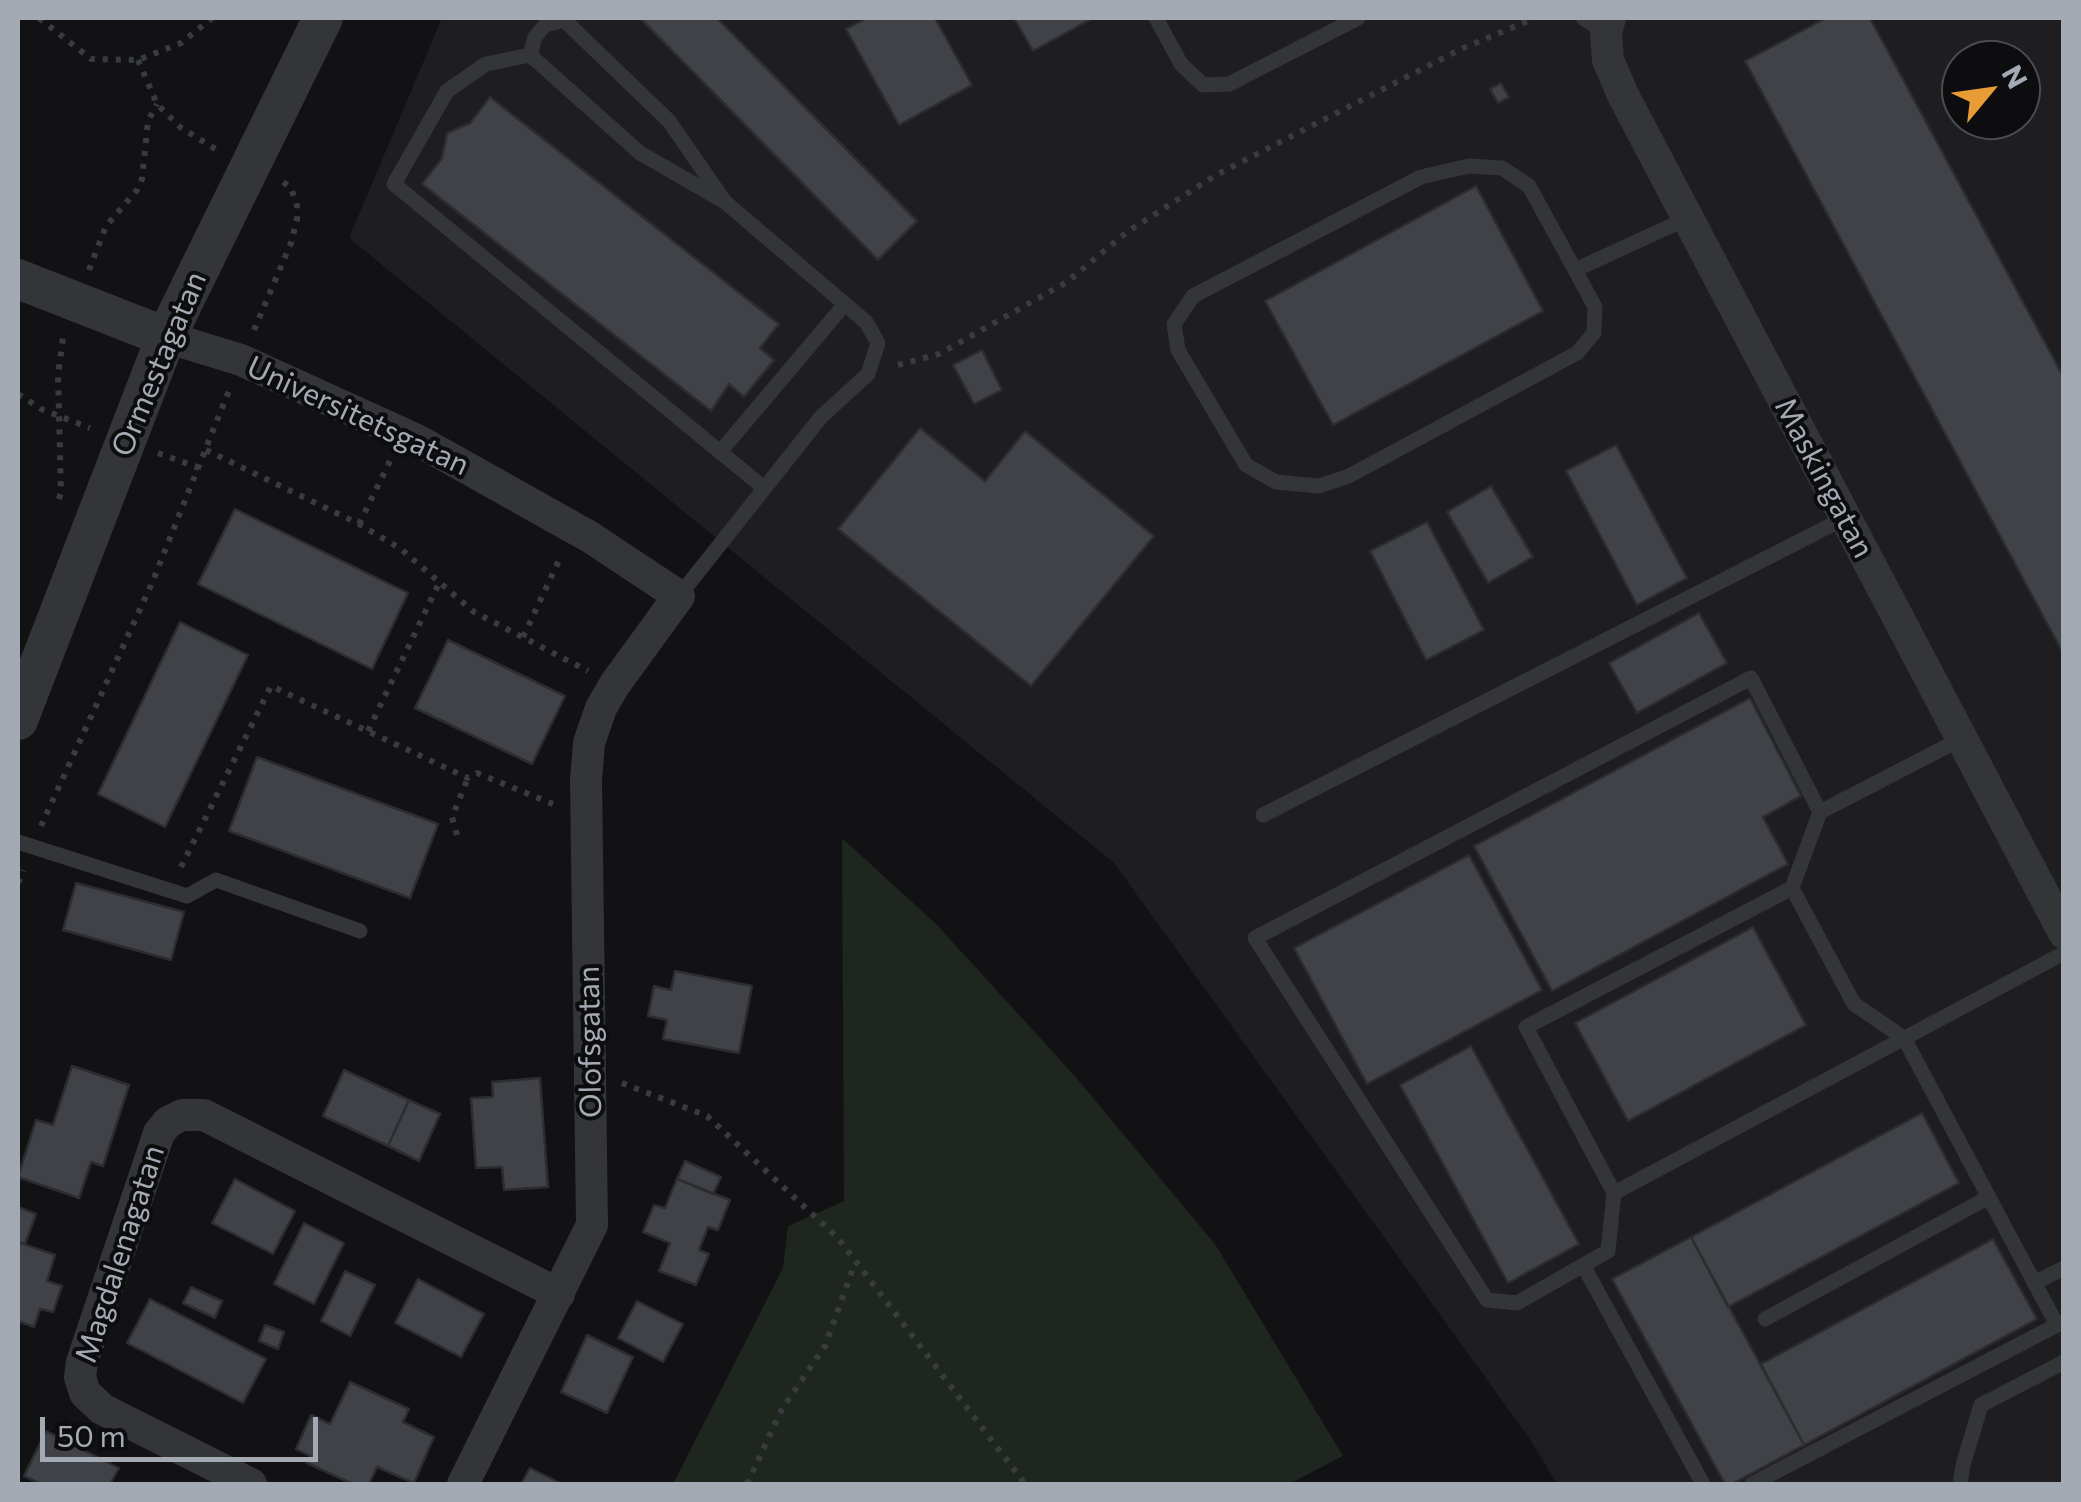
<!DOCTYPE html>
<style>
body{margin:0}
#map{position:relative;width:2081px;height:1502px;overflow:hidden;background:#121214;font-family:Commissioner,sans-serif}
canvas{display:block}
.frame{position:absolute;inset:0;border:20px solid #a4aab4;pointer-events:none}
.north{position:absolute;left:1941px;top:40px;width:100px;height:100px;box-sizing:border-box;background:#0d0d0f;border:2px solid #494c51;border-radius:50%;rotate:61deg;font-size:28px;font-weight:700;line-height:40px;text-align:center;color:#a4aab4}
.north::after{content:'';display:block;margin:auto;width:35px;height:45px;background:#e89c36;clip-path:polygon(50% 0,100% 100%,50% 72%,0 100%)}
.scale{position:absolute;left:40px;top:1417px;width:278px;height:45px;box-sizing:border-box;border:5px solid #a4aab4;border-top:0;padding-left:12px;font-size:30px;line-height:35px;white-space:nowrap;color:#a4aab4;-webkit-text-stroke:8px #0d0d0f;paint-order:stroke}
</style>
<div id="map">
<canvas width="2081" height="1502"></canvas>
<div class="frame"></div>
<div class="north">N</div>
<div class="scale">50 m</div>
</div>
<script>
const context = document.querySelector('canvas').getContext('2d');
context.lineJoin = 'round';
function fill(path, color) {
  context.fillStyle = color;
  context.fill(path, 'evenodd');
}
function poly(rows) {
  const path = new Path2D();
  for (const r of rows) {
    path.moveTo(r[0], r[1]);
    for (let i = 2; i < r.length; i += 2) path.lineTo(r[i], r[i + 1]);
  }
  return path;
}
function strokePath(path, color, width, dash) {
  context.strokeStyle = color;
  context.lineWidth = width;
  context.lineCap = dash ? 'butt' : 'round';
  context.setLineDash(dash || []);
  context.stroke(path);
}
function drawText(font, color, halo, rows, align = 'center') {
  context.font = font + ' Commissioner,sans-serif';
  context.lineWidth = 8;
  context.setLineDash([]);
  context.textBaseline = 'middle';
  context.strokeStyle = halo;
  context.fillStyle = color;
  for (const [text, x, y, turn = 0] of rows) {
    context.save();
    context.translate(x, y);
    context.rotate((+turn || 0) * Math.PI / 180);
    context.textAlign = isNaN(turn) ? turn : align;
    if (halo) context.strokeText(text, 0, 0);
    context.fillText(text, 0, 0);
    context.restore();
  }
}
const built = poly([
 [442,18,2063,18,2063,1484,1557,1484,1529,1438,1114,863,349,238],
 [1961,60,2021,60,2021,120,1961,120]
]);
const green = poly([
 [842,838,936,924,1074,1075,1215,1244,1343,1456,1289,1484,673,1484,783,1268,788,1226,844,1201]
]);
const building = poly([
 [640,18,717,18,917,221,878,260,640,18],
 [867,18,935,18,972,85,899,125,846,29,867,18],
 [1014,18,1093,18,1033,51,1014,18],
 [1826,18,1870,18,2064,378,2064,655,1745,61,1826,18],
 [1501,83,1509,97,1498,103,1490,89,1501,83],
 [490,97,779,324,760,348,774,360,744,397,729,384,711,411,422,184,442,158,447,133,470,123,490,97],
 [1476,186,1543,311,1333,425,1265,301,1476,186],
 [982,350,1002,390,974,404,953,365,982,350],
 [920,428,985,481,1025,431,1154,536,1031,686,838,529,920,428],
 [1616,445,1687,578,1637,605,1566,471,1616,445],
 [1491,486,1533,557,1488,583,1447,512,1491,486],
 [235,509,408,593,372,669,198,584,235,509],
 [1427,522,1484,630,1426,660,1370,551,1427,522],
 [1699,613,1727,663,1637,713,1609,663,1699,613],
 [180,622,248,655,165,827,98,794,180,622],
 [448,640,565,696,532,764,415,708,448,640],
 [1750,698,1801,796,1763,817,1788,864,1552,991,1474,846,1750,698],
 [257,757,438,824,410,898,229,831,257,757],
 [1469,855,1542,990,1367,1084,1294,948,1469,855],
 [76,883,184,912,171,960,63,930,76,883],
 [1753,927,1806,1025,1628,1121,1575,1023,1753,927],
 [675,971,752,986,739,1053,663,1039,667,1020,648,1016,654,986,671,990,675,971],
 [1471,1046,1579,1244,1508,1283,1400,1085,1471,1046],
 [72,1066,129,1085,103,1166,91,1162,79,1198,18,1177,36,1120,53,1125,72,1066],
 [344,1070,409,1100,388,1146,323,1116,344,1070],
 [540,1078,548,1187,504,1190,502,1167,476,1168,471,1098,493,1097,492,1082,540,1078],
 [409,1100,440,1114,419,1161,388,1146,409,1100],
 [1922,1113,1959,1183,1728,1307,1691,1237,1922,1113],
 [685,1161,721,1177,713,1194,677,1179,685,1161],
 [235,1179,295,1211,273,1254,212,1223,235,1179],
 [677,1179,730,1200,718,1230,708,1227,699,1250,709,1254,696,1285,659,1271,670,1243,643,1232,654,1205,665,1208,677,1179],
 [18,1207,36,1214,25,1244,18,1242,18,1207],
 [304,1223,344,1243,314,1304,274,1284,304,1223],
 [1691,1237,1804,1445,1732,1484,1725,1484,1612,1279,1691,1237],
 [1993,1239,2037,1319,1804,1445,1761,1364,1993,1239],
 [18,1242,55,1255,47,1281,62,1286,53,1312,40,1309,34,1327,18,1321,18,1242],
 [345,1271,375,1285,350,1336,321,1321,345,1271],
 [418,1279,484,1314,461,1357,395,1323,418,1279],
 [191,1287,222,1301,215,1318,183,1303,191,1287],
 [150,1299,266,1359,243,1403,127,1343,150,1299],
 [637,1301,683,1324,663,1362,618,1338,637,1301],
 [265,1325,284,1332,278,1349,259,1341,265,1325],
 [587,1335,633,1357,607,1413,561,1392,587,1335],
 [350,1382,409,1409,403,1422,434,1437,414,1483,377,1467,369,1484,353,1484,307,1463,310,1456,296,1449,311,1415,330,1424,350,1382],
 [46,1431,119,1468,110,1484,41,1484,24,1476,46,1431],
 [530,1468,562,1484,521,1484,530,1468]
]);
const path = poly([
 [39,18,91,59,138,60,181,43,212,18],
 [138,60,157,104,180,127,217,150],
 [89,270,106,226,137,190,142,179,148,121,157,104],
 [254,330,291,243,297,219,297,206,291,188,282,181],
 [898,365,939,354,1067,282,1127,232,1216,175,1461,49,1535,18],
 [18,394,41,409,90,428],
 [206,450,359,524,401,549,474,612,588,671],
 [158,453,199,468],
 [59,499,61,492,58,376,63,337],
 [359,524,390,461],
 [523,637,561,556],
 [368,731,440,581],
 [41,826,152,583,230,388],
 [457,835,452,817,468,778],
 [181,867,271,686,468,778,477,773,553,804],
 [18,883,23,870],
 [622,1083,707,1116,838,1238,1025,1484],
 [747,1484,782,1409,825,1346,855,1263]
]);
const service = poly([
 [1156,18,1181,64,1203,85,1229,84,1358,18],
 [1583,18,1606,33],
 [530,55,486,64,447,91,394,184,764,488],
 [1575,270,1595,307,1594,333,1577,353,1349,476,1319,486,1276,482,1246,465,1178,350,1174,324,1193,296,1421,177,1469,166,1502,168,1529,186,1575,270,1688,218],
 [720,452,845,304],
 [679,596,821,417,868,374,878,343,866,322,725,202,669,121,564,20,545,25,535,37,530,55,640,153,725,202],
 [1961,739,1820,812,1792,888,1526,1027,1614,1193,2064,953],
 [1263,815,1845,518],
 [18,842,187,896,216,880,360,931],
 [1614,1193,1608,1251,1517,1303,1487,1300,1255,938,1751,678,1820,812],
 [1583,1265,1703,1484],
 [2034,1283,2064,1268],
 [1765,1319,1989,1197],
 [1752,1484,2057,1325,1904,1038,1854,1004,1792,888],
 [1960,1484,1963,1465,1981,1405,2064,1362]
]);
const minor = poly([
 [1610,18,1606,33,1608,60,1623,95,2064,933],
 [166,337,241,360,417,440,590,537,679,596,615,684,601,708,589,743,586,780,592,1225,463,1484],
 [251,1484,102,1409,85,1393,80,1377,82,1362,159,1133,168,1122,182,1115,204,1115,559,1294]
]);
const tertiary = poly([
 [18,279,166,337],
 [18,720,166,337,323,18]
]);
const streetNames = [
 ["Ormestagatan",159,364,-67],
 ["Universitetsgatan",358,416,25],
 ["Maskingatan",1824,478,62],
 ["Olofsgatan",590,1042,-91],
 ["Magdalenagatan",120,1254,-72]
];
fill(built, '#1e1e21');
fill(green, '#1f261f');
fill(building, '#414247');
strokePath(building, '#2c2d30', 2.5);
strokePath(path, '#393c3f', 6, [5, 8]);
strokePath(service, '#333538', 15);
strokePath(minor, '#333538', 32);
strokePath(tertiary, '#333538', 40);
drawText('30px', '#a4aab4', '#0d0d0f', streetNames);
</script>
